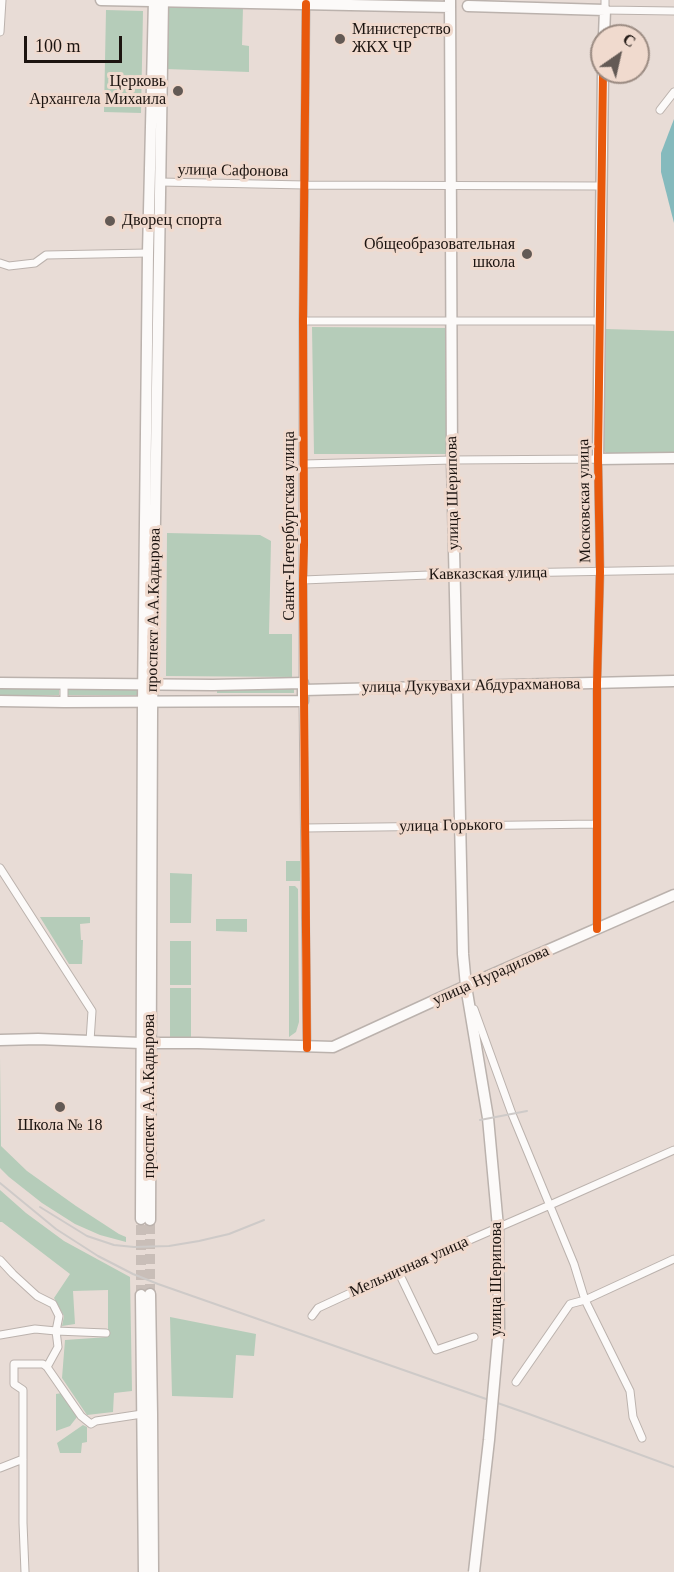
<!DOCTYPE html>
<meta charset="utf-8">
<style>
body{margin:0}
#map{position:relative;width:674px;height:1572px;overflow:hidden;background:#e8dcd6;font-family:Georgia,serif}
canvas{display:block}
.north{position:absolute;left:590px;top:24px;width:60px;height:60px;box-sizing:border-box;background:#f0dace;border:2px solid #9b8b82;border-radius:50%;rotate:34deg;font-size:16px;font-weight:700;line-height:24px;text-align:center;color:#1c1410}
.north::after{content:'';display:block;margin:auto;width:21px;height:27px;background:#635a55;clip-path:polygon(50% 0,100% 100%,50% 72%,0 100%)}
.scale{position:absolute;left:24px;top:36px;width:98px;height:27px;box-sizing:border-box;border:3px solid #1c1410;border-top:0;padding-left:8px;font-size:18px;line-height:21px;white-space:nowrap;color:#1c1410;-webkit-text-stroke:4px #f0dace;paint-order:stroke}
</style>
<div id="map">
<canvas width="674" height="1572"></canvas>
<div class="north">С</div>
<div class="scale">100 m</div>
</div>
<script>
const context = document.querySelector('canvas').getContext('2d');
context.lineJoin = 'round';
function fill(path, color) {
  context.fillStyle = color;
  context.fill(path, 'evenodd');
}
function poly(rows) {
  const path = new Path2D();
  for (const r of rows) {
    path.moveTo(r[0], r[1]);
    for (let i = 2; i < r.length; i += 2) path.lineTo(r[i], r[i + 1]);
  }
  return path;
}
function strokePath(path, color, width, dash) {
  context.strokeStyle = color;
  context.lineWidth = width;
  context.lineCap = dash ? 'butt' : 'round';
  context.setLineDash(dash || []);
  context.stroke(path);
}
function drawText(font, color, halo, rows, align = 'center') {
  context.font = font + ' Georgia,serif';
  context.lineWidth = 6;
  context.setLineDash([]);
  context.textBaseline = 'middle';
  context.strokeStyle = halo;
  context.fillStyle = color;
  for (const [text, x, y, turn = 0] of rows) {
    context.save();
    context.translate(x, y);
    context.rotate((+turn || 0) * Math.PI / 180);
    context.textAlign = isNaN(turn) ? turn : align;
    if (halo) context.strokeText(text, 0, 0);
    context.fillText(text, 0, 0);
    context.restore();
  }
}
const green = poly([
 [167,6,243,7,242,45,249,46,249,72,166,69],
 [106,10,143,11,141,113,104,112],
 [312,327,445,328,447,454,314,454],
 [606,329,674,331,674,452,607,454,603,450],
 [167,533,260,535,271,541,269,634,292,634,292,677,166,676],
 [59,688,59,695,0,695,0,689],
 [68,688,138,688,138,695,68,695],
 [217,688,294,688,294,693,217,693],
 [286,861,300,861,300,881,286,881],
 [170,873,192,874,191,923,170,923],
 [289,886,295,886,298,889,299,1022,296,1032,289,1037],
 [40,917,90,917,90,923,80,924,81,940,83,940,82,964,69,964],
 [216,919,247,919,247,932,216,931],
 [191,941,191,985,170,985,170,941],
 [170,988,191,988,191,1037,170,1037],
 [0,1058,1,1146,27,1171,76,1206,119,1234,126,1237,126,1242,100,1235,75,1224,42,1203,9,1177,0,1168],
 [0,1190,26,1213,64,1241,130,1277,132,1391,114,1393,113,1412,87,1415,62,1378,65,1340,108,1337,108,1290,73,1291,75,1324,62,1326,64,1316,54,1298,70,1274,2,1222,0,1222],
 [170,1317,256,1334,254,1356,236,1355,233,1398,172,1396],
 [62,1393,77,1417,70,1426,56,1431,56,1394],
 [83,1425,87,1427,87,1442,82,1443,81,1453,60,1453,57,1443]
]);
const water = poly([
 [674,119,674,223,661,172,661,153]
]);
const primaryTunnel = poly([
 [150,1294,150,1220],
 [141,1295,141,1219]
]);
const street = poly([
 [605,0,605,10,674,11],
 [0,32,2,0],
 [660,110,674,92],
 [160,182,305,185,601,186],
 [0,263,9,266,35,263,46,255,148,253],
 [303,321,446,321],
 [451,321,599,321],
 [304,464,452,460,598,459,600,572,597,683,597,929],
 [303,580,454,574,674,570],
 [303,683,303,321,306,4],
 [303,701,307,1048],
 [64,702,64,684],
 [305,828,597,824],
 [0,868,92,1011,90,1041],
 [474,1009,512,1114,574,1264,585,1300,570,1304,516,1382],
 [0,1260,13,1274,37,1296,53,1304,59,1316,56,1331,58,1347,47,1367],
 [398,1271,436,1350,474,1337],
 [312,1316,318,1308,398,1271,550,1205,674,1150],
 [0,1335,35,1329,56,1331,106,1333],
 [642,1438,633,1417,630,1391,585,1300,674,1259],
 [0,1468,23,1459],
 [25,1572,23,1523,23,1390,14,1384,14,1364,43,1364,47,1367,81,1416,91,1424,96,1421,142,1414]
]);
const secondary = poly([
 [101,0,450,7],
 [450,0,452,460,463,954,466,986,488,1118,498,1227,498,1251],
 [468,6,605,10,604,36],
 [603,72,598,459,674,458],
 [0,683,213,685,303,683,303,701,64,702,0,701],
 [303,690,674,681],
 [0,1040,38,1039,141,1043],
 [150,1043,198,1043,333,1047,466,986,674,895]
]);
const primary = poly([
 [141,1219,143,701,148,253,154,0],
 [150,1220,152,713,163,0],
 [150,1294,152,1414,153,1572],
 [141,1295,144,1572]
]);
const rail = poly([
 [480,1120,527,1111],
 [0,1183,56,1229,98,1256,133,1274,158,1284,529,1414,674,1467],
 [40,1207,87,1236,114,1245,134,1247,169,1246,199,1241,229,1234,264,1220]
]);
const secondaryBridge = poly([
 [474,1572,489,1440,499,1328,498,1251]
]);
const cycleway = poly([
 [306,4,303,321,304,545,303,580,307,1048],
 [597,929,597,683,600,572,598,459,603,72]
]);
const markers = [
 [340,39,6,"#635a55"],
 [178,91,6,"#635a55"],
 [110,221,6,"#635a55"],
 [527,254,6,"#635a55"],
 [60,1107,6,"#635a55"]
];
const poiNames = [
 ["Министерство",352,30],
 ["ЖКХ ЧР",352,48],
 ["Церковь",166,82,"right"],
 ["Архангела Михаила",166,100,"right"],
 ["Дворец спорта",122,221],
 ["Общеобразовательная",515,245,"right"],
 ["школа",515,263,"right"],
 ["Школа № 18",60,1126,"center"]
];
const streetNames = [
 ["улица Сафонова",233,171,1],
 ["улица Шерипова",453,493,-91],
 ["Московская улица",585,501,-91],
 ["Санкт-Петербургская улица",290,526,-90],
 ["Кавказская улица",488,574,-1],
 ["проспект А.А.Кадырова",154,610,-89],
 ["улица Дукувахи Абдурахманова",471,686,-1],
 ["улица Горького",451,826,-1],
 ["улица Нурадилова",491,976,-24],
 ["проспект А.А.Кадырова",150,1096,-90],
 ["Мельничная улица",409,1267,-24],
 ["улица Шерипова",497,1279,-90]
];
fill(green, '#b5ccb9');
fill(water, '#85babd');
strokePath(primaryTunnel, '#c9beb8', 10, [10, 5]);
strokePath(street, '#bbb2ad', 9);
strokePath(secondary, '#bbb2ad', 13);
strokePath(primary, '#bbb2ad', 13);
strokePath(street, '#fcfaf9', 7);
strokePath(secondary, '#fcfaf9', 10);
strokePath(primary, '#fcfaf9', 10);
strokePath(rail, '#cecac8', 2);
strokePath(secondaryBridge, '#bbb2ad', 13, []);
strokePath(secondaryBridge, '#fcfaf9', 10);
strokePath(cycleway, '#e8590c', 8);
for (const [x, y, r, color] of markers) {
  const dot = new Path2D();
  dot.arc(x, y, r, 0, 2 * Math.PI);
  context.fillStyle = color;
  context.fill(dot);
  strokePath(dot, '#f0dace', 2);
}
drawText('16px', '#1c1410', '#f0dace', poiNames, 'left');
drawText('16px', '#1c1410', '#f0dace', streetNames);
</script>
